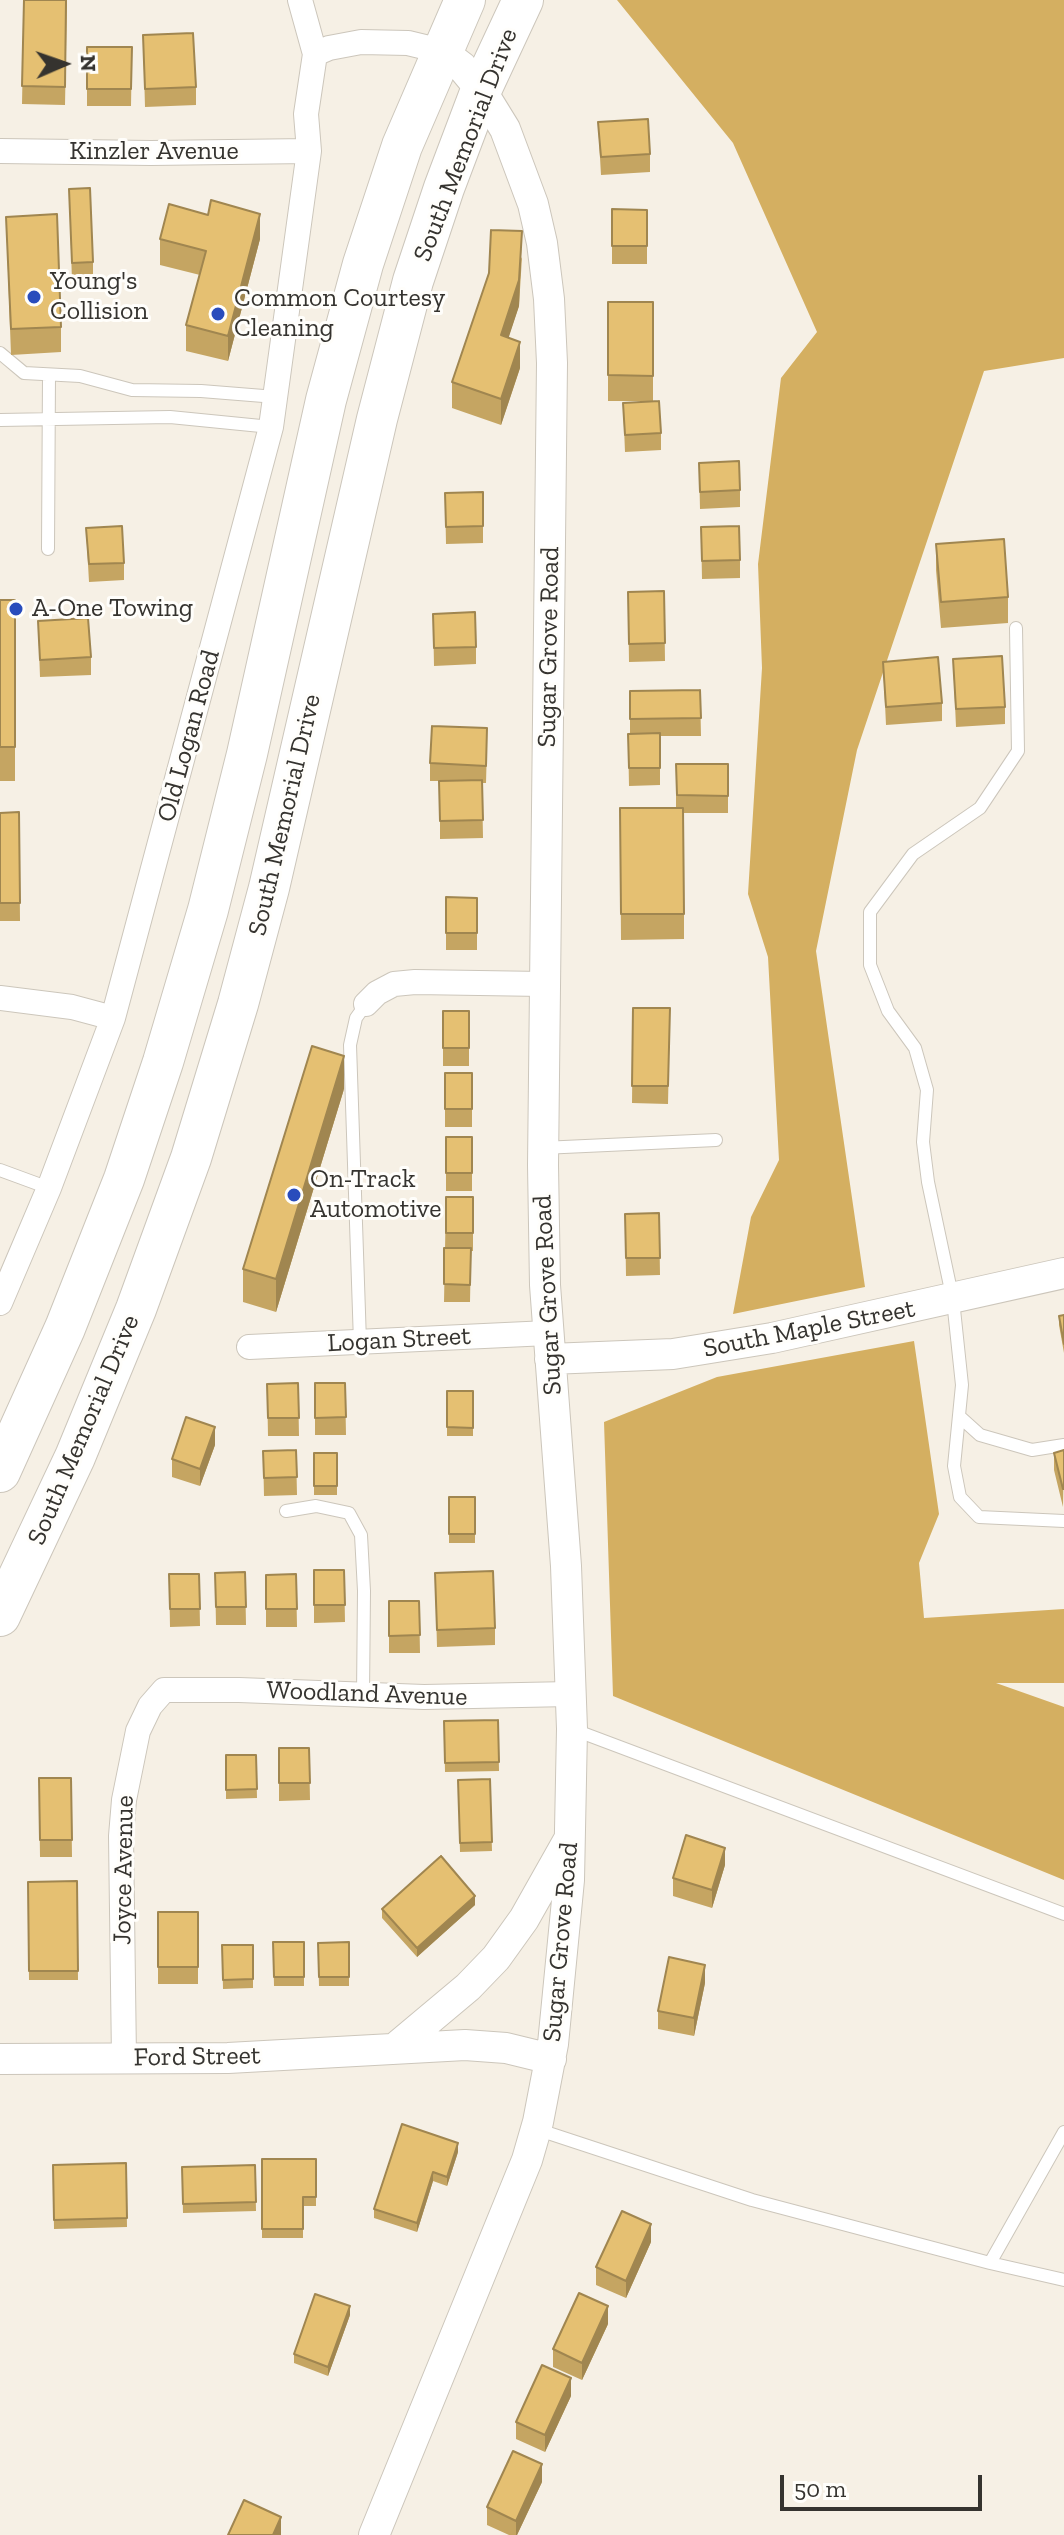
<!DOCTYPE html>
<style>
body{margin:0}
#map{position:relative;width:1064px;height:2535px;overflow:hidden;background:#f6f0e5;font-family:"Zilla Slab",serif}
canvas{display:block}
.north{position:absolute;left:24px;top:24px;width:80px;height:80px;-webkit-text-stroke:6px #fffefb;paint-order:stroke;rotate:88deg;font-size:22px;font-weight:700;line-height:32px;text-align:center;color:#35332f}
.north::after{content:'';display:block;margin:auto;width:28px;height:36px;background:#35332f;clip-path:polygon(50% 0,100% 100%,50% 72%,0 100%)}
.scale{position:absolute;left:780px;top:2475px;width:202px;height:36px;box-sizing:border-box;border:4px solid #35332f;border-top:0;padding-left:10px;font-size:24px;line-height:28px;white-space:nowrap;color:#35332f;-webkit-text-stroke:6px #fffefb;paint-order:stroke}
</style>
<div id="map">
<canvas width="1064" height="2535"></canvas>
<div class="north">N</div>
<div class="scale">50 m</div>
</div>
<script>
const context = document.querySelector('canvas').getContext('2d');
context.lineJoin = 'round';
function fill(path, color) {
  context.fillStyle = color;
  context.fill(path, 'evenodd');
}
function poly(rows) {
  const path = new Path2D();
  for (const r of rows) {
    path.moveTo(r[0], r[1]);
    for (let i = 2; i < r.length; i += 2) path.lineTo(r[i], r[i + 1]);
  }
  return path;
}
function strokePath(path, color, width, dash) {
  context.strokeStyle = color;
  context.lineWidth = width;
  context.lineCap = dash ? 'butt' : 'round';
  context.setLineDash(dash || []);
  context.stroke(path);
}
function drawText(font, color, halo, rows, align = 'center') {
  context.font = font + ' "Zilla Slab",serif';
  context.lineWidth = 6;
  context.setLineDash([]);
  context.textBaseline = 'middle';
  context.strokeStyle = halo;
  context.fillStyle = color;
  for (const [text, x, y, turn = 0] of rows) {
    context.save();
    context.translate(x, y);
    context.rotate((+turn || 0) * Math.PI / 180);
    context.textAlign = isNaN(turn) ? turn : align;
    if (halo) context.strokeText(text, 0, 0);
    context.fillText(text, 0, 0);
    context.restore();
  }
}
const forest = poly([
 [617,0,1064,0,1064,358,984,371,857,750,816,951,865,1287,733,1314,751,1217,779,1160,768,957,748,894,762,668,758,564,781,378,817,332,733,143],
 [914,1341,939,1514,919,1563,924,1618,1064,1609,1064,1683,996,1683,1064,1707,1064,1880,613,1696,604,1422,717,1377]
]);
const service = poly([
 [0,353,24,373,80,376,132,390,201,391,276,397],
 [0,420,170,417,271,427],
 [48,549,49,375],
 [1016,628,1018,751,980,808,913,854,870,912,870,965,888,1011,915,1048,927,1090,923,1142,928,1182,953,1300,962,1385,954,1466,960,1497,979,1517,1064,1521],
 [542,1148,716,1140],
 [0,1170,49,1188],
 [360,1342,350,1045,356,1018,366,1004],
 [960,1417,980,1435,1032,1450,1064,1445],
 [286,1511,316,1506,349,1513,361,1535,364,1591,363,1695],
 [572,1729,1064,1914],
 [536,2129,752,2200,990,2263,1064,2280],
 [990,2263,1064,2132]
]);
const minor = poly([
 [315,54,329,48,361,42,408,43,441,51],
 [0,151,151,153,309,151],
 [0,998,72,1007,113,1018],
 [366,1004,377,993,394,984,415,982,543,984],
 [0,1303,49,1188,113,1018,271,427,309,151,306,114,315,54,300,0],
 [249,1347,548,1333],
 [124,2059,121,1836,124,1800,138,1731,150,1706,164,1690,239,1690,424,1697,570,1694]
]);
const tertiary = poly([
 [550,1359,673,1354,772,1338,1064,1273],
 [394,2049,468,1987,496,1958,524,1919,568,1841],
 [0,2059,228,2058,465,2045,506,2048,551,2059],
 [374,2535,527,2160,538,2122,553,2044,569,1880,572,1729,566,1566,545,1285,543,1165,552,363,549,299,542,243,533,204,505,129,481,90,462,67,441,51]
]);
const trunk = poly([
 [0,1472,65,1328,124,1179,163,1062,208,910,247,754,326,400,363,264,402,146,465,0],
 [0,1616,75,1457,136,1309,191,1158,238,1004,269,888,377,419,413,281,444,188,481,90,523,0]
]);
const wall = poly([
 [24,0,67,0,65,105,22,104],
 [143,35,196,87,196,105,145,107],
 [87,47,132,47,131,106,87,106],
 [598,122,650,154,650,172,601,175],
 [69,189,93,262,93,280,72,281],
 [612,209,647,210,647,264,612,264],
 [208,215,260,239,228,361,186,351,186,325,200,275,160,265,160,239],
 [6,217,61,327,61,352,11,355],
 [522,257,519,306,508,338,520,368,501,425,452,408,452,382],
 [608,302,653,302,653,401,608,401],
 [623,403,661,433,661,450,625,452],
 [699,463,740,490,740,507,700,509],
 [445,493,483,526,483,543,446,544],
 [701,527,740,560,740,578,702,579],
 [86,528,124,563,124,580,89,582],
 [936,544,1008,597,1008,623,941,628,936,570],
 [664,591,665,661,629,662,628,592],
 [0,600,15,600,15,781,0,781],
 [433,614,476,647,476,664,434,666],
 [38,621,91,657,91,675,40,677],
 [953,659,1005,707,1005,724,956,727],
 [883,662,942,703,942,721,886,725],
 [700,690,701,736,660,736,660,785,629,786,628,734,630,734,630,691],
 [487,746,486,783,482,783,483,838,440,839,440,781,430,781,430,763],
 [676,764,728,764,728,813,684,813,684,939,621,940,620,808,676,808],
 [19,812,20,921,0,921,0,813],
 [446,897,477,898,477,950,446,950],
 [633,1008,670,1008,668,1104,632,1103],
 [443,1011,469,1011,469,1066,443,1066],
 [445,1073,472,1073,472,1127,445,1127],
 [344,1089,276,1312,243,1302,243,1269],
 [446,1137,472,1137,472,1191,446,1191],
 [446,1197,473,1197,473,1251,471,1251,470,1302,444,1302],
 [659,1213,660,1275,626,1276,625,1214],
 [1064,1315,1064,1353,1059,1325,1059,1316],
 [298,1383,299,1436,268,1436,267,1384],
 [315,1383,345,1383,346,1435,315,1435],
 [447,1391,473,1391,473,1436,447,1436],
 [215,1445,200,1486,172,1477,172,1459],
 [296,1450,297,1495,264,1496,263,1451],
 [1064,1450,1063,1507,1054,1470,1054,1453],
 [314,1453,337,1453,337,1495,314,1495],
 [449,1497,475,1497,475,1543,449,1543],
 [314,1570,344,1570,345,1622,314,1623],
 [245,1572,246,1625,216,1625,215,1573],
 [435,1573,495,1628,495,1645,437,1647],
 [169,1574,199,1574,200,1626,170,1627],
 [296,1574,297,1627,266,1627,266,1575],
 [389,1601,419,1601,420,1653,389,1653],
 [498,1720,499,1771,445,1772,444,1721],
 [279,1748,309,1748,310,1800,279,1801],
 [226,1755,256,1755,257,1798,226,1799],
 [39,1778,71,1778,72,1857,40,1857],
 [490,1779,492,1851,460,1852,458,1780],
 [725,1865,712,1908,673,1896,673,1878],
 [77,1881,78,1980,29,1980,28,1882],
 [475,1905,417,1957,382,1918,382,1909],
 [158,1912,198,1912,198,1984,158,1984],
 [273,1942,304,1942,304,1986,274,1986],
 [349,1942,349,1986,319,1986,318,1943],
 [222,1945,253,1945,253,1988,223,1989],
 [705,1983,694,2036,658,2029,658,2011],
 [458,2152,447,2186,433,2181,417,2232,374,2218,374,2209],
 [262,2159,316,2159,316,2206,303,2206,303,2238,262,2238],
 [126,2163,127,2227,54,2229,53,2165],
 [255,2165,256,2211,183,2213,182,2167],
 [651,2242,626,2298,596,2285,596,2267],
 [350,2315,328,2376,294,2363,294,2354],
 [608,2324,582,2380,553,2367,553,2349],
 [571,2396,545,2452,516,2439,516,2422],
 [542,2482,517,2535,509,2535,487,2525,487,2507]
]);
const shadedWall = poly([
 [260,214,260,239,228,361,228,336],
 [522,231,519,306,501,361,501,335],
 [520,342,520,368,501,425,501,399],
 [344,1056,344,1089,276,1312,276,1279],
 [215,1427,215,1445,200,1486,200,1469],
 [725,1848,725,1865,712,1908,712,1890],
 [475,1896,475,1905,417,1957,417,1948],
 [705,1965,705,1983,694,2036,694,2018],
 [458,2143,458,2152,447,2186,447,2177],
 [433,2172,433,2181,417,2232,417,2223],
 [651,2224,651,2242,626,2298,626,2281],
 [350,2306,350,2315,328,2376,328,2367],
 [608,2306,608,2324,582,2380,582,2363],
 [571,2378,571,2396,545,2452,545,2435],
 [542,2464,542,2482,517,2535,516,2535,516,2521],
 [281,2517,281,2535,273,2535]
]);
const building = poly([
 [24,0,66,0,65,87,22,86,24,0],
 [193,33,196,87,145,89,143,35,193,33],
 [87,47,132,47,131,89,87,89,87,47],
 [648,119,650,154,601,157,598,122,648,119],
 [90,188,93,262,72,263,69,189,90,188],
 [211,200,260,214,228,336,186,325,206,251,160,239,169,204,208,215,211,200],
 [612,209,647,210,647,246,612,246,612,209],
 [57,214,61,327,11,329,6,217,57,214],
 [491,230,522,231,519,280,501,335,520,342,501,399,452,382,489,273,491,230],
 [608,302,653,302,653,376,608,375,608,302],
 [659,401,661,433,625,435,623,403,659,401],
 [739,461,740,490,700,492,699,463,739,461],
 [483,492,483,526,446,527,445,493,483,492],
 [122,526,124,563,89,564,86,528,122,526],
 [739,526,740,560,702,561,701,527,739,526],
 [1004,539,1008,597,941,602,936,544,1004,539],
 [664,591,665,643,629,644,628,592,664,591],
 [0,600,15,600,15,747,0,747,0,600],
 [475,612,476,647,434,648,433,614,475,612],
 [88,618,91,657,40,660,38,621,88,618],
 [1002,656,1005,707,956,709,953,659,1002,656],
 [938,657,942,703,886,707,883,662,938,657],
 [700,690,701,718,630,719,630,691,700,690],
 [432,726,487,728,486,766,430,763,432,726],
 [660,733,660,768,629,768,628,734,660,733],
 [676,764,728,764,728,796,677,795,676,764],
 [482,780,483,820,440,821,439,781,482,780],
 [620,808,683,808,684,914,621,914,620,808],
 [19,812,20,903,0,903,0,813,19,812],
 [446,897,477,898,477,933,446,933,446,897],
 [633,1008,670,1008,668,1086,632,1086,633,1008],
 [443,1011,469,1011,469,1048,443,1048,443,1011],
 [312,1046,344,1056,276,1279,243,1269,312,1046],
 [445,1073,472,1073,472,1109,445,1109,445,1073],
 [446,1137,472,1137,472,1173,446,1173,446,1137],
 [446,1197,473,1197,473,1233,446,1233,446,1197],
 [659,1213,660,1258,626,1258,625,1214,659,1213],
 [444,1248,471,1248,470,1285,444,1284,444,1248],
 [1064,1315,1064,1344,1059,1316,1064,1315],
 [298,1383,299,1418,268,1418,267,1384,298,1383],
 [315,1383,345,1383,346,1417,315,1418,315,1383],
 [447,1391,473,1391,473,1428,447,1427,447,1391],
 [186,1417,215,1427,200,1469,172,1459,186,1417],
 [296,1450,297,1477,264,1478,263,1451,296,1450],
 [1064,1450,1064,1489,1063,1489,1054,1453,1064,1450],
 [314,1453,337,1453,337,1486,314,1486,314,1453],
 [449,1497,475,1497,475,1534,449,1534,449,1497],
 [314,1570,344,1570,345,1605,314,1605,314,1570],
 [493,1571,495,1628,437,1630,435,1573,493,1571],
 [245,1572,246,1607,216,1607,215,1573,245,1572],
 [169,1574,199,1574,200,1609,170,1609,169,1574],
 [296,1574,297,1609,266,1609,266,1575,296,1574],
 [389,1601,419,1601,420,1635,389,1636,389,1601],
 [498,1720,499,1762,445,1763,444,1721,498,1720],
 [279,1748,309,1748,310,1783,279,1783,279,1748],
 [226,1755,256,1755,257,1789,226,1790,226,1755],
 [39,1778,71,1778,72,1840,40,1840,39,1778],
 [490,1779,492,1842,460,1843,458,1780,490,1779],
 [686,1835,725,1848,712,1890,673,1878,686,1835],
 [441,1856,475,1896,417,1948,382,1909,441,1856],
 [77,1881,78,1971,29,1971,28,1882,77,1881],
 [158,1912,198,1912,198,1967,158,1967,158,1912],
 [273,1942,304,1942,304,1977,274,1977,273,1942],
 [349,1942,349,1977,319,1977,318,1943,349,1942],
 [222,1945,253,1945,253,1979,223,1980,222,1945],
 [669,1957,705,1965,694,2018,658,2011,669,1957],
 [402,2124,458,2143,447,2177,433,2172,417,2223,374,2209,402,2124],
 [262,2159,316,2159,316,2197,303,2197,303,2229,262,2229,262,2159],
 [126,2163,127,2218,54,2220,53,2165,126,2163],
 [255,2165,256,2202,183,2204,182,2167,255,2165],
 [622,2211,651,2224,626,2281,596,2267,622,2211],
 [579,2293,608,2306,582,2363,553,2349,579,2293],
 [315,2294,350,2306,328,2367,294,2354,315,2294],
 [542,2365,571,2378,545,2435,516,2422,542,2365],
 [513,2451,542,2464,516,2521,487,2507,513,2451],
 [244,2500,281,2517,273,2535,228,2535,244,2500]
]);
const markers = [
 [34,297,8,"#294cbc"],
 [218,314,8,"#294cbc"],
 [16,609,8,"#294cbc"],
 [294,1195,8,"#294cbc"]
];
const streetNames = [
 ["South Memorial Drive",466,145,-69],
 ["Kinzler Avenue",154,152],
 ["Sugar Grove Road",549,647,-89],
 ["Old Logan Road",189,736,-75],
 ["South Memorial Drive",285,815,-77],
 ["Sugar Grove Road",548,1295,-93],
 ["South Maple Street",809,1329,-11],
 ["Logan Street",399,1340,-3],
 ["South Memorial Drive",84,1430,-67],
 ["Woodland Avenue",367,1694,2],
 ["Joyce Avenue",124,1870,-89],
 ["Sugar Grove Road",561,1942,-85],
 ["Ford Street",197,2057,-1]
];
const poiNames = [
 ["Young's",50,282],
 ["Collision",50,312],
 ["Common Courtesy",234,299],
 ["Cleaning",234,329],
 ["A-One Towing",32,609],
 ["On-Track",310,1180],
 ["Automotive",310,1210]
];
fill(forest, '#d4af61');
strokePath(service, '#ccc6bb', 14);
strokePath(minor, '#ccc6bb', 26);
strokePath(tertiary, '#ccc6bb', 32);
strokePath(trunk, '#ccc6bb', 42);
strokePath(service, '#fff', 12);
strokePath(minor, '#fff', 24);
strokePath(tertiary, '#fff', 30);
strokePath(trunk, '#fff', 40);
fill(wall, '#c5a562');
fill(shadedWall, '#a08650');
fill(building, '#e5c072');
strokePath(building, '#a08650', 2);
for (const [x, y, r, color] of markers) {
  const dot = new Path2D();
  dot.arc(x, y, r, 0, 2 * Math.PI);
  context.fillStyle = color;
  context.fill(dot);
  strokePath(dot, '#fffefb', 3);
}
drawText('26px', '#35332f', '#fffefb', streetNames);
drawText('26px', '#35332f', '#fffefb', poiNames, 'left');
</script>
